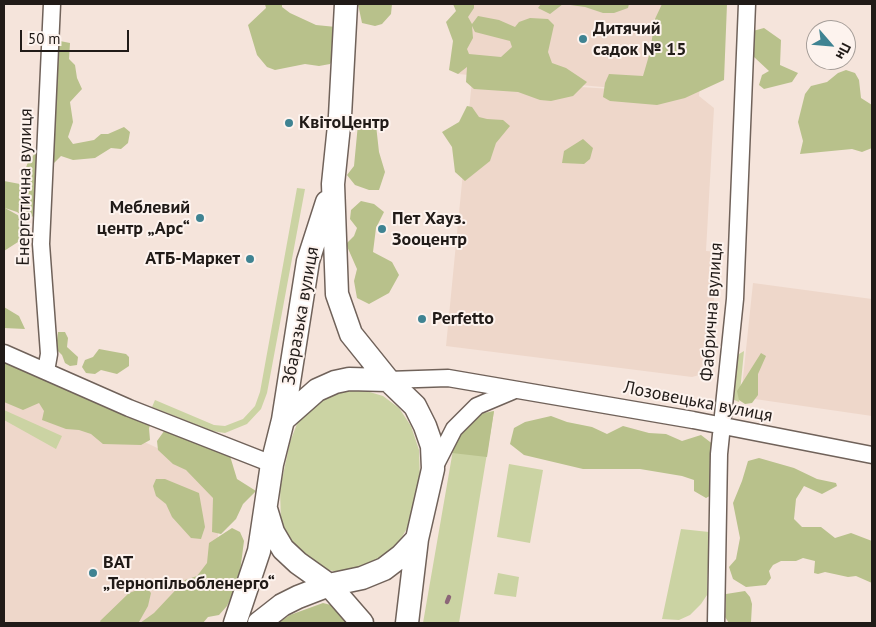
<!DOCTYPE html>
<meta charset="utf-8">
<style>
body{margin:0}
#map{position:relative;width:876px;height:627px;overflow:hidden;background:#f5e4db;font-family:"PT Sans",sans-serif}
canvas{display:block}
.frame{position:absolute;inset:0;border:5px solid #211b18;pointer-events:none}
.north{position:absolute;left:806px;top:20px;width:50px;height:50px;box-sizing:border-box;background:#fdf3ee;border:1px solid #a59d98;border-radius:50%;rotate:117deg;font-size:14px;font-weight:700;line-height:20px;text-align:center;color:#211b18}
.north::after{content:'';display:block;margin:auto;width:18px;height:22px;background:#3f8392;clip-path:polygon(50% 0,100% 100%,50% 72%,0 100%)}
.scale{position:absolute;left:20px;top:30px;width:109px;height:22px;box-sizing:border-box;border:2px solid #211b18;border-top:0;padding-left:6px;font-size:15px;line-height:18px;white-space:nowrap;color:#211b18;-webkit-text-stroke:4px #fdf3ee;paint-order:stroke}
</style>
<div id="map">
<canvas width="876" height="627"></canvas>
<div class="frame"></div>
<div class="north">Пн</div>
<div class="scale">50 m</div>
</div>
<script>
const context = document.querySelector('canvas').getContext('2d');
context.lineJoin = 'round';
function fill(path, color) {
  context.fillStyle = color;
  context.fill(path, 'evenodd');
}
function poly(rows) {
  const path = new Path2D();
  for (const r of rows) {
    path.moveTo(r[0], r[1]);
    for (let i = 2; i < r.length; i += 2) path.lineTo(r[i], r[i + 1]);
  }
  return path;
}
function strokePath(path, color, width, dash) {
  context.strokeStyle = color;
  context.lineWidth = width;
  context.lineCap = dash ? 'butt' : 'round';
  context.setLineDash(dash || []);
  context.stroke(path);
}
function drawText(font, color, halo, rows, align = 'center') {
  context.font = font + ' "PT Sans",sans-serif';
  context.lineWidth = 4;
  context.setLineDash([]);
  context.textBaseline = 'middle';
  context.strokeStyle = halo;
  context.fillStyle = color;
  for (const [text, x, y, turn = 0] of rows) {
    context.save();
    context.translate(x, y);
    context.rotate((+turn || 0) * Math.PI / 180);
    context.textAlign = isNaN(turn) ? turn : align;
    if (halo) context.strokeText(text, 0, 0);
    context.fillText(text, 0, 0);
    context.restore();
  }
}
const built = poly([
 [464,4,707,4,699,96,714,108,706,251,719,252,706,373,692,377,446,346,472,80,658,92,458,74],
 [753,283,872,299,872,416,741,397],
 [4,377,220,477,217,560,146,623,4,623]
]);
const green = poly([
 [297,188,305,189,267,393,261,409,247,424,225,433,212,431,152,407,155,400,214,425,225,426,243,419,255,406,260,392],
 [744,351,739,402,732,399,736,359,739,354],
 [363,390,383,396,399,408,411,426,419,450,420,479,409,525,396,547,376,563,349,571,333,571,318,567,295,551,281,524,280,489,290,442,300,416,322,398,344,391],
 [4,410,62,436,56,449,4,420],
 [494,411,459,623,423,623,453,450,483,413],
 [509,464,543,470,530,543,497,537],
 [681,529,709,532,707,595,701,604,690,615,679,620,662,619],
 [498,573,519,577,516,597,494,594]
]);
const forest = poly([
 [265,4,282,4,282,7,290,13,316,25,336,27,338,52,330,64,319,66,305,64,275,70,267,67,257,55,248,25,266,8],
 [358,4,392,4,391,14,382,24,375,26,362,23],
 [453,4,474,4,474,8,468,17,472,24,478,16,499,20,515,27,519,22,530,18,548,19,554,25,548,52,552,63,566,68,587,82,573,96,551,101,540,100,518,92,474,89,466,82,467,67,458,74,449,70,453,41,446,22,456,11],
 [472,26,475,32,510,41,512,47,501,57,469,54,467,49,473,38],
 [541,4,629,4,628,8,614,13,603,13,585,7,563,4,550,14,538,8],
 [662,4,727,4,724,80,685,98,657,105,610,101,603,97,605,83,609,74,643,76,650,52,655,19],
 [764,28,781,40,780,65,798,73,792,82,764,89,759,85,762,75,769,71,754,57,749,42,753,31],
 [60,41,70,43,69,59,75,65,77,78,82,89,70,102,73,122,68,137,73,144,94,140,101,134,108,134,124,127,130,132,128,143,121,149,111,148,95,158,73,160,61,156,54,163,52,158,53,75],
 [846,70,855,73,859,80,861,98,872,105,872,148,862,152,852,149,800,154,803,141,798,122,805,94,811,86,827,82,838,73],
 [467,106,472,107,479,117,487,119,503,120,510,126,496,143,490,161,465,181,455,172,452,147,442,132,459,122],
 [367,123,376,125,379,152,385,172,379,190,369,190,355,185,347,175,354,166,358,124],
 [583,139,593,148,590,159,584,164,562,163,564,151],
 [36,152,40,161,37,214,28,219,17,212,5,208,23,218,26,229,18,242,4,251,4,181,20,184,28,162],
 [361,201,374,204,384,212,376,228,373,252,392,262,399,275,389,293,369,304,357,298,354,281,357,269,346,244,354,236,357,228,350,219,351,210],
 [4,307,19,316,25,329,4,328],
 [58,332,65,332,68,338,67,347,78,357,77,365,70,366,65,363,62,355,56,349],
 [99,349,126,354,129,357,129,366,117,374,101,370,95,374,86,373,82,367,85,360,93,357],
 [4,351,155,415,149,428,150,440,141,445,103,444,91,434,79,430,66,429,42,420,44,411,39,403,23,410,4,402],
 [761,353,766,356,758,374,758,395,752,403,745,404,739,400,737,391],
 [494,411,487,457,452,453,463,429,474,416],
 [551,416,567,422,592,427,607,434,623,426,649,433,666,434,682,441,701,435,714,445,717,492,706,498,694,491,694,480,682,476,640,469,583,469,524,455,510,444,514,428,525,422],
 [167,427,230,456,237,479,256,491,243,504,236,519,221,534,212,532,213,498,186,470,173,464,158,450,157,441],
 [759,458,794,468,817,479,836,483,837,486,822,494,804,486,796,499,794,519,802,527,821,527,835,538,851,533,872,541,872,583,856,576,848,577,825,572,818,574,814,573,815,561,803,558,796,561,781,561,773,565,769,571,771,578,766,585,746,587,733,579,729,567,736,559,740,538,733,503,742,481,748,461],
 [156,479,165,479,199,493,205,527,201,539,191,538,172,517,166,504,156,496,153,486],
 [232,528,240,532,244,541,241,564,239,581,227,606,219,615,208,617,203,623,140,623,154,613,185,580,197,576,207,563,209,543],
 [146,587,151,593,148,606,139,622,101,623,100,621,129,593],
 [745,591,750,597,752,604,751,622,729,623,725,617,726,594],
 [323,603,339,607,347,613,345,623,278,623,290,615]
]);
const stream = poly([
 [447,602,449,597]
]);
const street = poly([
 [4,353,129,408,272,464],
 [46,371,49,354,41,244,52,4],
 [388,380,448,378,693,420,872,455],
 [434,468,454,429,477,406,515,390],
 [716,623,719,454,735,299,747,4]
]);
const secondary = poly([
 [283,420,317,390,335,382,349,379,388,380],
 [266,509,273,532,283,549,298,563,329,585,362,623],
 [235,623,259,551,272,464,283,420,308,261,327,202],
 [259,623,282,605,298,597,329,585,362,578,384,569,401,556,417,539,433,469,432,446,425,426,415,406,388,380,351,334,337,294,333,184,340,116,346,4],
 [407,623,417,539]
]);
const markers = [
 [583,39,5,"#3f8392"],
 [289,123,5,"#3f8392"],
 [200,218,5,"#3f8392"],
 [382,229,5,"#3f8392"],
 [250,259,5,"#3f8392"],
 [422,319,5,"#3f8392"],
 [93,573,5,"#3f8392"]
];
const poiNames = [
 ["Дитячий",593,29],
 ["садок № 15",593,50],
 ["КвітоЦентр",299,123],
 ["Меблевий",190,208,"right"],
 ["центр „Арс“",190,229,"right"],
 ["Пет Хауз.",392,219],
 ["Зооцентр",392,240],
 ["АТБ-Маркет",240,259,"right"],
 ["Perfetto",432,319],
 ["ВАТ",103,563],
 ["„Тернопільобленерго“",103,584]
];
const streetNames = [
 ["Енергетична вулиця",25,187,-89],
 ["Фабрична вулиця",712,312,-86],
 ["Збаразька вулиця",301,316,-80],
 ["Лозовецька вулиця",698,402,11]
];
fill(built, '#eed7ca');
fill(green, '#cbd3a3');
fill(forest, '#b8c18b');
strokePath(stream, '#8c6678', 4.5);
strokePath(street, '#70625a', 19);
strokePath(secondary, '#70625a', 25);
strokePath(street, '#fff', 16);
strokePath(secondary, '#fff', 22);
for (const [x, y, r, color] of markers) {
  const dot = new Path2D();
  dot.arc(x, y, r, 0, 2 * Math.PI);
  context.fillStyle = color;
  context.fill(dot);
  strokePath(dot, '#fdf3ee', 2);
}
drawText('bold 18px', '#211b18', '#fdf3ee', poiNames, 'left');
drawText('18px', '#211b18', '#fdf3ee', streetNames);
</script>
